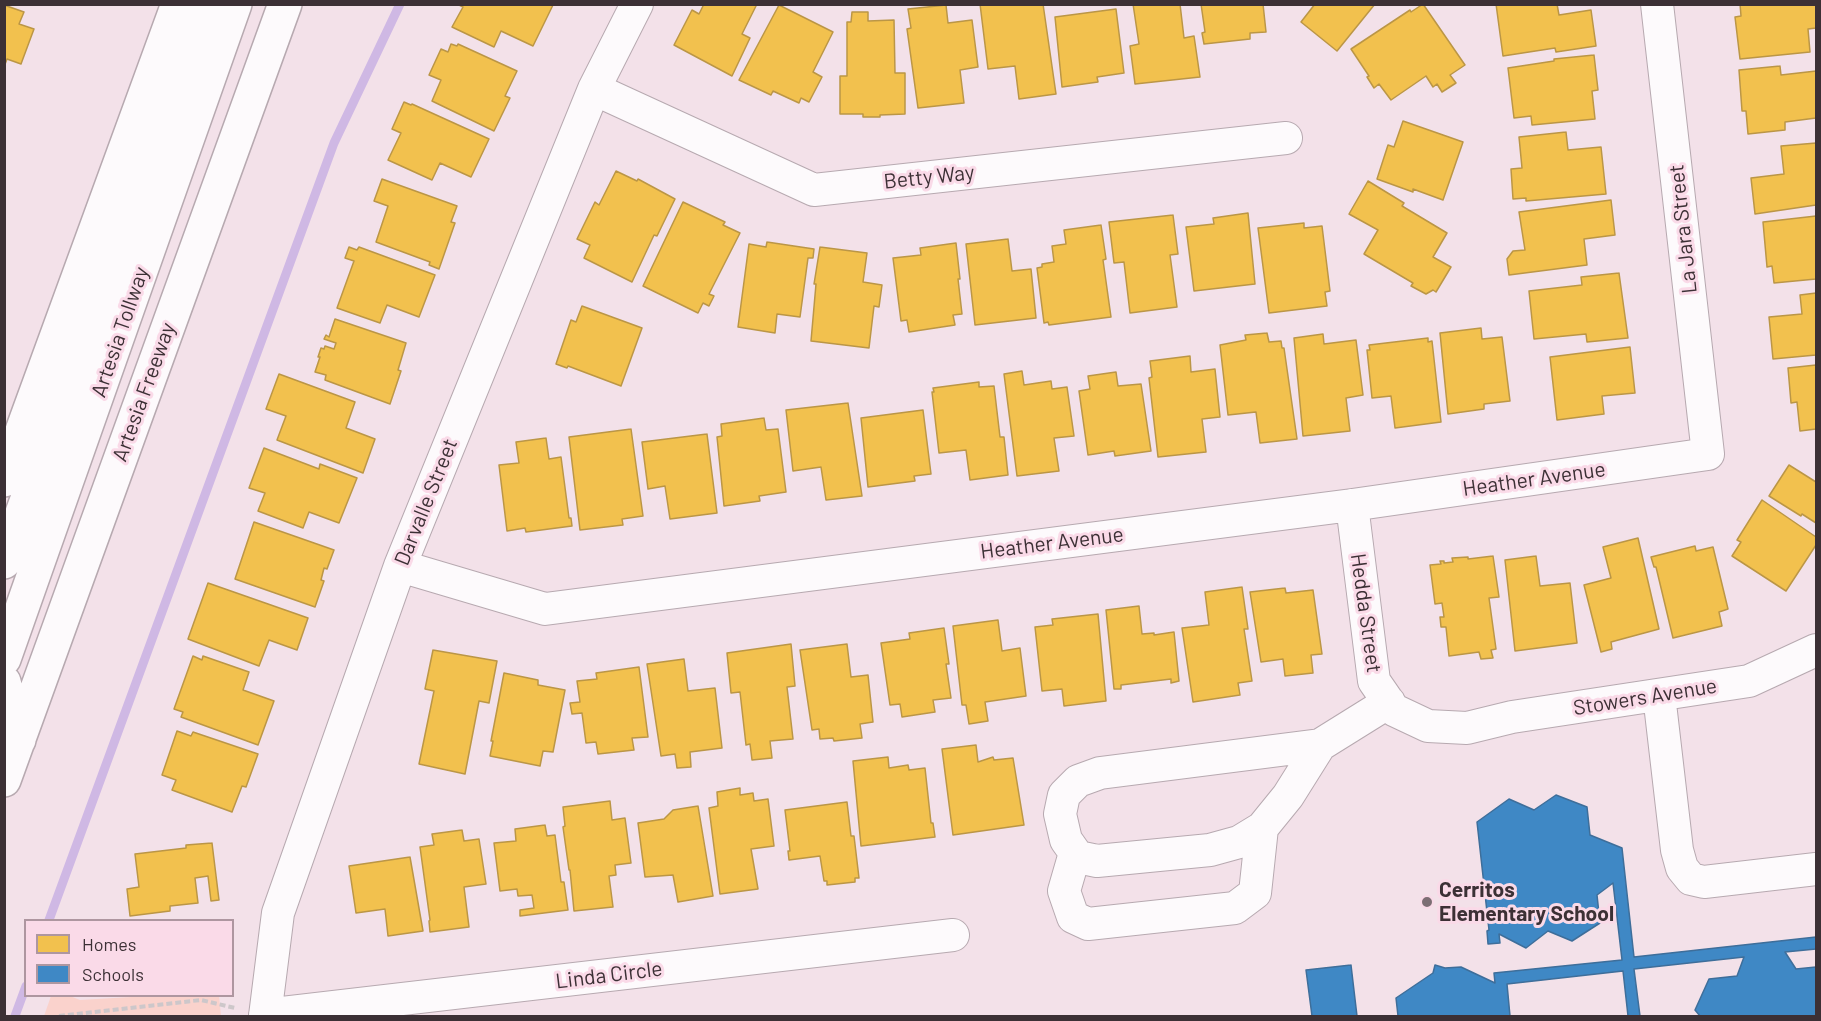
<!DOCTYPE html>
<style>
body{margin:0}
#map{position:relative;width:1821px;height:1021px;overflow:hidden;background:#f3e1e9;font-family:Barlow,sans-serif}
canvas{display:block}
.frame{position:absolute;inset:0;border:6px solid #3c3035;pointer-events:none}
.legend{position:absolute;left:24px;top:919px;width:210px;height:78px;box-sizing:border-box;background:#fadae8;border:2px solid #ae96a0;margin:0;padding:8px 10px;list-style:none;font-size:18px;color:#3c3035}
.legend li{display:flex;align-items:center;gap:12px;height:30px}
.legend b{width:30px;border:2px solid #ae96a0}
</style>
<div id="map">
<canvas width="1821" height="1021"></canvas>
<div class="frame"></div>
<ul class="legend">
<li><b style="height:16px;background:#f2c14e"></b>Homes</li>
<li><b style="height:16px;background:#3f88c5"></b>Schools</li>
</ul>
</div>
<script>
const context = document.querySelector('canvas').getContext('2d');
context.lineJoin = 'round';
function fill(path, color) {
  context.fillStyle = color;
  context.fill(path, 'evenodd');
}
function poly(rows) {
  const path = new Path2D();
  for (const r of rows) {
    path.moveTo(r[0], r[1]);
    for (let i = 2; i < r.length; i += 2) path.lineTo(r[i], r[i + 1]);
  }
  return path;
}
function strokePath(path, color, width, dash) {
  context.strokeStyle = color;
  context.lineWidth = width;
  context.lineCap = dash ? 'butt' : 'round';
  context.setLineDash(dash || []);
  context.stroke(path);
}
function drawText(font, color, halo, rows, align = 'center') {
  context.font = font + ' Barlow,sans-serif';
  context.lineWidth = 6;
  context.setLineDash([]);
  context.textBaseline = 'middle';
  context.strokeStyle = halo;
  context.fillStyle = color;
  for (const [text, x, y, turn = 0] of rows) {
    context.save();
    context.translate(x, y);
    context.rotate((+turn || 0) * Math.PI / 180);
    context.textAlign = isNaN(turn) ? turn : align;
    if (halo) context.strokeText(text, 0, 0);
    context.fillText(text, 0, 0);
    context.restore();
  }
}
const green = poly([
 [51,996,70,996,80,1000,148,996,219,996,221,1016,44,1016]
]);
const homes = poly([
 [457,4,552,4,553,5,533,46,501,31,494,47,452,27,463,7,457,4],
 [704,4,757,4,742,34,750,38,732,76,674,45,692,10,699,14,704,4],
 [980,4,1043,4,1056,94,1019,99,1015,66,988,69,980,4],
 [1133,4,1180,4,1184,38,1194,36,1200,77,1135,84,1130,46,1139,44,1133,4],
 [1201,4,1263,4,1266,32,1250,33,1250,39,1204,44,1202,33,1205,32,1201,4],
 [1315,4,1375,4,1337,51,1301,22,1315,4],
 [1423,4,1465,65,1450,75,1456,83,1442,92,1437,84,1433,87,1426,76,1391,100,1379,84,1374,88,1367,77,1369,76,1351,49,1410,10,1411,12,1423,4],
 [1496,4,1557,4,1559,15,1591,10,1596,46,1556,52,1555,48,1503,56,1496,4],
 [1740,4,1816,4,1816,28,1808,29,1810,52,1740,59,1735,17,1741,16,1740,4],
 [4,5,24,12,19,24,34,29,21,64,7,59,4,67,4,5],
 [779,5,833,32,813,72,822,77,809,102,801,98,799,103,773,91,771,95,739,80,779,5],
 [946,5,948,23,972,20,978,67,960,70,964,103,918,108,907,29,911,28,908,9,946,5],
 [1116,9,1124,73,1097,77,1098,82,1062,87,1055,17,1116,9],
 [852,12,868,12,868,21,894,20,895,73,905,73,905,114,880,115,880,117,863,117,863,114,840,114,840,76,847,76,847,22,851,22,852,12],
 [451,44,457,46,458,44,517,71,505,96,510,98,494,131,432,101,441,80,429,75,441,49,448,52,451,44],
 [1594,55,1598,90,1592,91,1595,119,1532,125,1531,116,1514,118,1508,68,1554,61,1554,59,1594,55],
 [1780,66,1781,75,1816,71,1816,118,1785,122,1785,130,1748,134,1746,111,1742,111,1739,70,1780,66],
 [404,102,411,105,412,104,489,139,471,177,440,163,432,180,388,160,401,133,392,129,404,102],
 [1403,121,1463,142,1443,200,1413,189,1413,192,1377,179,1388,145,1394,147,1403,121],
 [1566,132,1568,150,1601,147,1606,194,1526,201,1526,198,1513,199,1511,169,1522,168,1519,137,1566,132],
 [1816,143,1816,205,1755,214,1751,178,1784,174,1781,146,1816,143],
 [616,171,637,181,638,179,675,199,657,236,654,235,632,282,584,258,590,245,577,239,595,202,599,205,616,171],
 [382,179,457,206,451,222,455,223,439,269,429,265,430,262,376,242,388,206,374,201,382,179],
 [1368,181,1404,203,1402,206,1447,233,1433,257,1451,267,1436,292,1433,290,1426,294,1411,286,1413,283,1364,254,1378,230,1349,214,1368,181],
 [1611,200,1615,235,1584,239,1587,265,1509,275,1507,259,1513,251,1525,250,1519,212,1611,200],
 [683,202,725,222,723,225,740,233,709,294,714,296,709,306,703,303,698,313,643,286,683,202],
 [1248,213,1255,284,1194,291,1186,227,1214,224,1213,218,1248,213],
 [1173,215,1178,254,1170,255,1177,307,1130,313,1124,262,1114,263,1109,222,1173,215],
 [1816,216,1816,279,1774,283,1772,266,1767,267,1763,222,1816,216],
 [1304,223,1304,228,1322,226,1330,291,1325,292,1327,306,1269,313,1258,228,1304,223],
 [1101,225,1106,259,1103,260,1111,317,1049,325,1048,322,1044,323,1037,268,1042,267,1042,264,1054,262,1052,246,1066,244,1064,230,1101,225],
 [1008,239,1012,271,1031,269,1036,318,975,325,966,244,1008,239],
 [767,242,814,249,813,258,808,258,800,317,777,314,775,333,738,327,749,244,766,247,767,242],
 [956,243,960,279,958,279,962,314,953,315,955,325,909,332,907,320,901,321,893,258,921,255,920,248,956,243],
 [349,247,357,250,359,247,435,275,419,317,387,305,380,323,337,308,354,261,345,258,349,247],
 [820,247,867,253,863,282,882,285,879,307,874,306,869,348,811,341,816,284,814,284,820,247],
 [1619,273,1628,338,1587,342,1586,334,1534,339,1529,291,1582,285,1581,277,1619,273],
 [1816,293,1816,355,1773,359,1769,317,1802,314,1800,295,1816,293],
 [582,306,642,328,621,386,568,366,567,368,556,364,571,320,576,322,582,306],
 [335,319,406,343,398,370,401,371,390,404,325,380,326,375,315,372,320,357,318,357,321,348,324,349,325,346,334,349,336,343,324,339,326,335,329,337,335,319],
 [1481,328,1482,339,1502,337,1510,401,1484,404,1484,409,1448,414,1440,333,1481,328],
 [1267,333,1269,342,1281,341,1282,348,1284,348,1297,439,1260,443,1256,412,1228,415,1220,345,1246,340,1245,335,1267,333],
 [1323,334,1324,344,1356,340,1363,395,1346,398,1350,431,1303,436,1294,338,1323,334],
 [1428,338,1428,342,1432,341,1441,422,1395,428,1391,396,1372,398,1367,350,1370,350,1369,345,1428,338],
 [1630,347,1635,393,1602,396,1604,414,1557,420,1550,357,1630,347],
 [1190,356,1191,372,1215,369,1220,417,1202,419,1206,452,1158,457,1149,378,1152,377,1150,361,1190,356],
 [1816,365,1816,429,1800,431,1797,402,1791,403,1788,368,1816,365],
 [1022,371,1024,385,1051,381,1052,389,1067,387,1074,436,1054,438,1059,471,1017,476,1004,374,1022,371],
 [1116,372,1118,386,1141,384,1151,451,1115,456,1114,451,1088,455,1079,391,1090,389,1088,376,1116,372],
 [279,374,355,402,346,428,375,439,363,473,277,440,286,416,266,409,279,374],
 [979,382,979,387,994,386,1000,437,1004,437,1008,475,970,480,966,450,939,453,932,392,934,392,933,388,979,382],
 [848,403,862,496,826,500,821,467,793,471,786,410,848,403],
 [923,410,931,474,914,476,915,481,868,487,861,418,923,410],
 [764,418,766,430,778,429,786,492,759,496,760,501,724,506,717,437,722,436,721,424,764,418],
 [631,429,643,516,622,519,623,525,580,530,569,437,631,429],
 [707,434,717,513,670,519,665,486,648,489,642,442,707,434],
 [546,438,549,459,561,457,569,518,571,518,572,526,526,532,525,528,507,531,499,465,519,463,516,442,546,438],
 [264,448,319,469,320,464,357,478,339,523,309,512,303,528,258,511,265,493,249,488,264,448],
 [1789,465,1816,482,1816,480,1816,523,1802,514,1801,516,1769,496,1789,465],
 [1762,500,1816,537,1816,545,1786,591,1732,556,1741,542,1737,540,1762,500],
 [254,522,334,550,327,569,324,568,321,580,324,581,315,607,235,579,254,522],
 [1638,538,1659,629,1611,642,1612,649,1601,652,1584,585,1611,578,1603,547,1638,538],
 [1695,546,1696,551,1713,547,1728,609,1719,612,1722,626,1673,638,1656,567,1654,567,1651,557,1695,546],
 [1493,556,1499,597,1489,598,1496,649,1491,650,1493,658,1481,659,1479,652,1449,656,1446,627,1441,627,1440,617,1444,617,1442,603,1435,604,1430,565,1441,564,1440,561,1444,561,1444,563,1453,562,1452,558,1468,557,1468,559,1493,556],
 [1536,556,1540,586,1570,583,1577,643,1515,651,1505,560,1536,556],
 [208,583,308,618,297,650,269,640,259,666,188,639,208,583],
 [1242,587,1248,629,1244,629,1252,681,1238,683,1240,695,1193,702,1182,628,1209,625,1205,592,1242,587],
 [1285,588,1286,593,1313,590,1322,654,1311,655,1313,673,1285,676,1283,659,1261,662,1250,592,1285,588],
 [1139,606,1142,634,1154,633,1154,635,1174,632,1179,681,1171,683,1171,679,1121,685,1121,689,1114,689,1106,610,1139,606],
 [1098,614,1106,701,1064,706,1062,689,1042,691,1035,627,1053,625,1052,619,1098,614],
 [998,620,1002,651,1020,648,1026,696,985,702,988,721,969,724,966,705,962,705,953,626,998,620],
 [944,628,949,664,946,664,951,698,933,700,935,712,902,717,900,704,890,705,881,643,910,639,909,633,944,628],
 [791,644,795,686,787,687,793,739,770,741,772,758,752,760,750,744,746,745,740,692,731,693,727,653,791,644],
 [847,644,851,677,868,675,873,722,860,724,862,738,834,741,833,738,820,739,819,729,812,730,800,650,847,644],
 [433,650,497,661,489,703,479,701,465,774,419,764,434,691,425,689,433,650],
 [193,656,202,660,203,656,249,672,243,690,274,701,258,745,181,717,183,712,174,709,193,656],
 [684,659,688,691,715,688,722,748,690,752,691,767,677,768,675,754,661,756,647,664,684,659],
 [639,667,648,737,632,738,634,750,598,754,596,742,586,743,582,713,572,714,570,703,580,702,577,681,597,679,596,673,639,667],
 [504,673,538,680,538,685,565,690,553,752,543,751,540,766,490,756,493,741,491,741,504,673],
 [177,731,191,736,193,732,258,754,246,787,242,786,232,812,172,790,176,780,162,775,177,731],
 [976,745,978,762,993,757,994,760,1013,758,1024,825,953,835,942,749,976,745],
 [888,757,889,768,908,765,909,770,925,768,931,823,933,823,935,837,861,846,853,761,888,757],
 [740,788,740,795,753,793,754,801,768,799,774,846,751,849,758,889,720,894,709,808,718,806,717,792,740,788],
 [610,801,612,820,625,818,631,863,615,865,616,875,609,876,613,907,574,911,570,870,569,870,563,827,565,826,563,807,610,801],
 [847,802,851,836,854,836,859,878,855,878,855,882,827,885,827,881,824,881,820,856,789,860,788,851,790,851,785,810,847,802],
 [698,806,713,896,678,902,673,875,645,877,638,823,664,819,673,810,698,806],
 [545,825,547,836,555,835,561,882,564,882,568,910,520,916,520,910,534,908,532,895,518,896,517,889,500,891,494,843,516,841,515,829,545,825],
 [462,830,464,841,479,839,486,884,464,887,469,927,430,932,429,921,430,920,420,847,434,845,432,834,462,830],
 [212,843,219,900,211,901,208,876,195,878,198,903,170,906,170,911,130,916,127,889,139,887,135,854,186,848,186,845,212,843],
 [410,857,423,931,388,936,385,909,356,913,349,866,410,857]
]);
const schools = poly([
 [1556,795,1587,807,1590,835,1622,848,1634,957,1816,937,1816,949,1785,952,1796,969,1816,967,1816,1016,1700,1016,1695,1010,1709,979,1737,976,1744,957,1634,969,1640,1016,1628,1016,1623,971,1507,984,1510,1016,1398,1016,1396,998,1433,973,1435,965,1445,968,1461,967,1495,983,1494,973,1622,960,1613,883,1597,895,1600,923,1572,941,1548,931,1526,948,1499,934,1500,943,1488,944,1487,931,1489,930,1477,822,1509,799,1534,810,1556,795],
 [1351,965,1357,1016,1312,1016,1306,970,1351,965]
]);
const stream = poly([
 [49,920,334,143,400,4],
 [15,1016,26,986]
]);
const path = poly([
 [59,1016,201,1000,235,1008]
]);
const minor = poly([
 [594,89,814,190,1286,138],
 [1352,505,1374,681,1394,710,1428,726,1467,728,1512,717,1749,681,1816,650],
 [400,566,545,609,1352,505,1708,454,1657,4],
 [1659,695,1677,850,1682,868,1691,879,1704,882,1816,869],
 [1320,745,1288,796,1262,828,1239,842,1210,850,1097,861,1078,857,1066,840,1060,814,1064,795,1078,781,1100,773,1320,745,1389,702],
 [1075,853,1064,891,1073,917,1088,924,1235,908,1255,893,1262,828],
 [265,1015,953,935],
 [265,1016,278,913,400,566,594,89,637,4]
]);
const highway = poly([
 [4,480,178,4],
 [4,562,209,4],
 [4,659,235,4],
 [4,682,19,740],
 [4,780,285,4]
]);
const markers = [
 [1427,902,6,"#7c6e74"]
];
const streetNames = [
 ["Betty Way",929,177,-6],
 ["La Jara Street",1683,229,-96],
 ["Artesia Tollway",120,332,-71],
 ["Artesia Freeway",144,392,-70],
 ["Heather Avenue",1534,479,-8],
 ["Darvalle Street",426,502,-68],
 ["Heather Avenue",1052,543,-7],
 ["Hedda Street",1366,613,82],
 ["Stowers Avenue",1645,697,-9],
 ["Linda Circle",609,975,-7]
];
const poiNames = [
 ["Cerritos",1439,890],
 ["Elementary School",1439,914]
];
fill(green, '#fad2cc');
fill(homes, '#f2c14e');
strokePath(homes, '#bb9646', 1.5);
fill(schools, '#3f88c5');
strokePath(schools, '#3e6e9a', 1.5);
strokePath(stream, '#cfb8e4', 9);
strokePath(minor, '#b7a9b0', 34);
strokePath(highway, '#b7a9b0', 36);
strokePath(path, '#cdc7ca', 4, [6, 3]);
strokePath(minor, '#fdfafc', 32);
strokePath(highway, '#fdfafc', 33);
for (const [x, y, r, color] of markers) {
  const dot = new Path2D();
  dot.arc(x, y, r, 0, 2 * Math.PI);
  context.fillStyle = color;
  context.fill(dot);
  strokePath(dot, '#fadae8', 2);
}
drawText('21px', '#3c3035', '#fadae8', streetNames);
drawText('bold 21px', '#3c3035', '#fadae8', poiNames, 'left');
</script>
